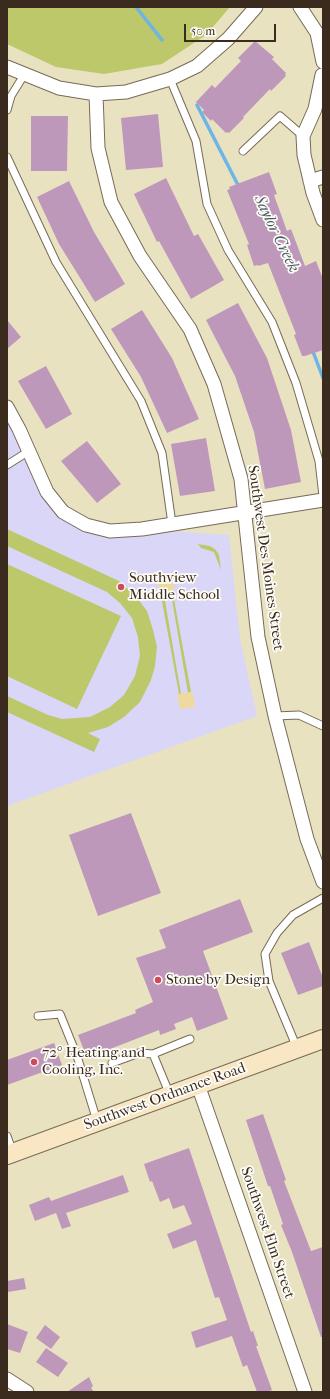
<!DOCTYPE html>
<meta charset="utf-8">
<style>
body{margin:0}
#map{position:relative;width:330px;height:1399px;overflow:hidden;background:#e9e2c1;font-family:"IM FELL French Canon",serif}
canvas{display:block}
.frame{position:absolute;inset:0;border:8px solid #3b2a1e;pointer-events:none}
.scale{position:absolute;left:184px;top:24px;width:92px;height:18px;box-sizing:border-box;border:2px solid #3b2a1e;border-top:0;padding-left:5px;font-size:12px;line-height:14px;white-space:nowrap;color:#3b2a1e;-webkit-text-stroke:3px #fdfcf7;paint-order:stroke}
</style>
<div id="map">
<canvas width="330" height="1399"></canvas>
<div class="frame"></div>
<div class="scale">50 m</div>
</div>
<script>
const context = document.querySelector('canvas').getContext('2d');
context.lineJoin = 'round';
function fill(path, color) {
  context.fillStyle = color;
  context.fill(path, 'evenodd');
}
function poly(rows) {
  const path = new Path2D();
  for (const r of rows) {
    path.moveTo(r[0], r[1]);
    for (let i = 2; i < r.length; i += 2) path.lineTo(r[i], r[i + 1]);
  }
  return path;
}
function strokePath(path, color, width, dash) {
  context.strokeStyle = color;
  context.lineWidth = width;
  context.lineCap = dash ? 'butt' : 'round';
  context.setLineDash(dash || []);
  context.stroke(path);
}
function drawText(font, color, halo, rows, align = 'center') {
  context.font = font + ' "IM FELL French Canon",serif';
  context.lineWidth = 3.5;
  context.setLineDash([]);
  context.textBaseline = 'middle';
  context.strokeStyle = halo;
  context.fillStyle = color;
  for (const [text, x, y, turn = 0] of rows) {
    context.save();
    context.translate(x, y);
    context.rotate((+turn || 0) * Math.PI / 180);
    context.textAlign = isNaN(turn) ? turn : align;
    if (halo) context.strokeText(text, 0, 0);
    context.fillText(text, 0, 0);
    context.restore();
  }
}
const built = poly([
 [7,407,47,492,86,525,229,535,240,639,257,716,7,806]
]);
const green = poly([
 [7,7,230,7,206,35,162,64,104,74,56,67,7,44],
 [7,529,119,581,135,595,147,611,153,630,157,647,155,666,151,680,140,702,124,717,108,727,88,733,100,739,94,752,7,712,7,696,48,715,62,719,90,717,110,707,124,695,135,676,140,656,138,637,132,618,120,603,107,592,7,546],
 [198,544,210,546,215,549,219,555,221,570,214,552,201,548],
 [7,564,121,616,77,709,7,676],
 [171,594,173,594,191,692,188,693],
 [164,595,181,694,179,694,161,596]
]);
const sand = poly([
 [172,579,175,594,160,596,157,581],
 [193,692,195,707,180,709,177,694]
]);
const stream = poly([
 [136,7,162,40],
 [197,105,239,187],
 [312,349,323,378]
]);
const building = poly([
 [255,41,274,57,272,59,286,73,285,75,286,76,271,91,270,89,243,117,244,118,229,133,227,132,226,133,212,119,211,121,202,112,204,110,196,102,212,85,215,88,241,61,238,58],
 [158,114,163,167,126,170,121,118],
 [31,116,68,116,67,171,31,171],
 [269,172,277,194,274,195,287,231,291,229,305,266,316,261,323,279,323,350,305,356,302,356,294,335,296,334,268,263,258,266,258,265,254,266,247,245,249,244,227,190,230,189,229,187],
 [166,178,194,236,198,234,224,280,191,299,159,241,157,242,134,194],
 [69,181,94,232,125,284,95,302,59,244,37,197],
 [238,303,267,358,291,430,301,482,265,489,254,432,235,376,206,320],
 [142,310,172,358,199,419,167,433,141,377,111,329],
 [7,320,21,337,7,349],
 [46,366,72,414,46,429,18,381],
 [206,438,215,491,180,496,171,444],
 [87,441,121,484,97,503,61,461],
 [131,813,161,893,98,916,69,835],
 [240,899,253,932,203,951,228,1019,197,1031,192,1017,174,1024,176,1029,160,1035,159,1030,87,1058,78,1035,136,1013,135,1010,153,1002,136,958,166,948,159,930],
 [309,942,323,978,323,986,298,995,281,953],
 [54,1043,62,1065,7,1085,7,1060],
 [263,1114,286,1180,284,1181,311,1251,323,1247,323,1337,321,1337,292,1252,281,1225,283,1224,270,1186,268,1186,246,1120],
 [189,1148,251,1332,253,1331,258,1346,256,1346,272,1390,267,1392,257,1392,247,1365,243,1367,232,1336,196,1348,191,1332,227,1320,219,1297,215,1298,196,1240,173,1249,167,1234,192,1224,184,1205,173,1209,169,1198,160,1202,152,1181,150,1182,144,1164],
 [123,1175,129,1192,66,1213,71,1226,62,1229,56,1213,35,1221,29,1205,49,1197,51,1201],
 [24,1278,26,1289,8,1292,7,1281],
 [7,1324,28,1332,20,1353,7,1349],
 [45,1325,60,1337,51,1349,36,1338],
 [46,1348,68,1363,58,1377,36,1362],
 [89,1377,93,1386,91,1388,94,1392,67,1392]
]);
const lane = poly([
 [170,79,196,141,207,204,228,250,272,322,296,383,319,461,323,496],
 [7,110,11,96,24,75],
 [243,151,280,116,303,136],
 [7,157,56,262,141,401,162,453,172,524],
 [7,465,29,451],
 [275,716,299,715,323,726],
 [38,1016,60,1014,77,1056,97,1121],
 [297,1048,269,981,265,954,277,933,293,915,323,898],
 [153,1054,190,1039],
 [112,1063,139,1053,153,1054,170,1095],
 [7,1136,13,1153]
]);
const street = poly([
 [300,7,317,33,323,62],
 [7,67,59,88,96,94,126,92,170,79,197,66,228,39,256,7],
 [322,75,315,109,303,136,304,155,313,193,323,220],
 [96,94,98,148,111,202,140,256,190,329,214,384,241,479,258,637,275,716,307,839,323,882],
 [310,181,323,177],
 [7,407,19,429,47,492,63,512,86,525,110,531,142,529,323,500],
 [198,1085,305,1392],
 [7,1379,27,1392]
]);
const secondary = poly([
 [7,1155,323,1039]
]);
const markers = [
 [121,587,4,"#d1495b"],
 [158,980,4,"#d1495b"],
 [34,1062,4,"#d1495b"]
];
const streetNames = [
 ["Southwest Des Moines Street",265,558,82],
 ["Southwest Ordnance Road",165,1097,-20],
 ["Southwest Elm Street",267,1233,71]
];
const poiNames = [
 ["Southview",129,578],
 ["Middle School",129,595],
 ["Stone by Design",166,980],
 ["72° Heating and",42,1053],
 ["Cooling, Inc.",42,1070]
];
const waterNames = [
 ["Saylor Creek",276,234,64]
];
fill(built, '#d9d6f7');
fill(green, '#bcc86a');
fill(sand, '#eeda9e');
strokePath(stream, '#6cb5e4', 3.5);
fill(building, '#be98bb');
strokePath(lane, '#786a57', 9);
strokePath(street, '#786a57', 15);
strokePath(secondary, '#786a57', 20);
strokePath(lane, '#fff', 7);
strokePath(street, '#fff', 13);
strokePath(secondary, '#f9e7c3', 18);
for (const [x, y, r, color] of markers) {
  const dot = new Path2D();
  dot.arc(x, y, r, 0, 2 * Math.PI);
  context.fillStyle = color;
  context.fill(dot);
  strokePath(dot, '#fdfcf7', 1.5);
}
drawText('15px', '#3b2a1e', '#fdfcf7', streetNames);
drawText('15px', '#3b2a1e', '#fdfcf7', poiNames, 'left');
drawText('italic 16px', '#4c5b63', '#fdfcf7', waterNames);
</script>
